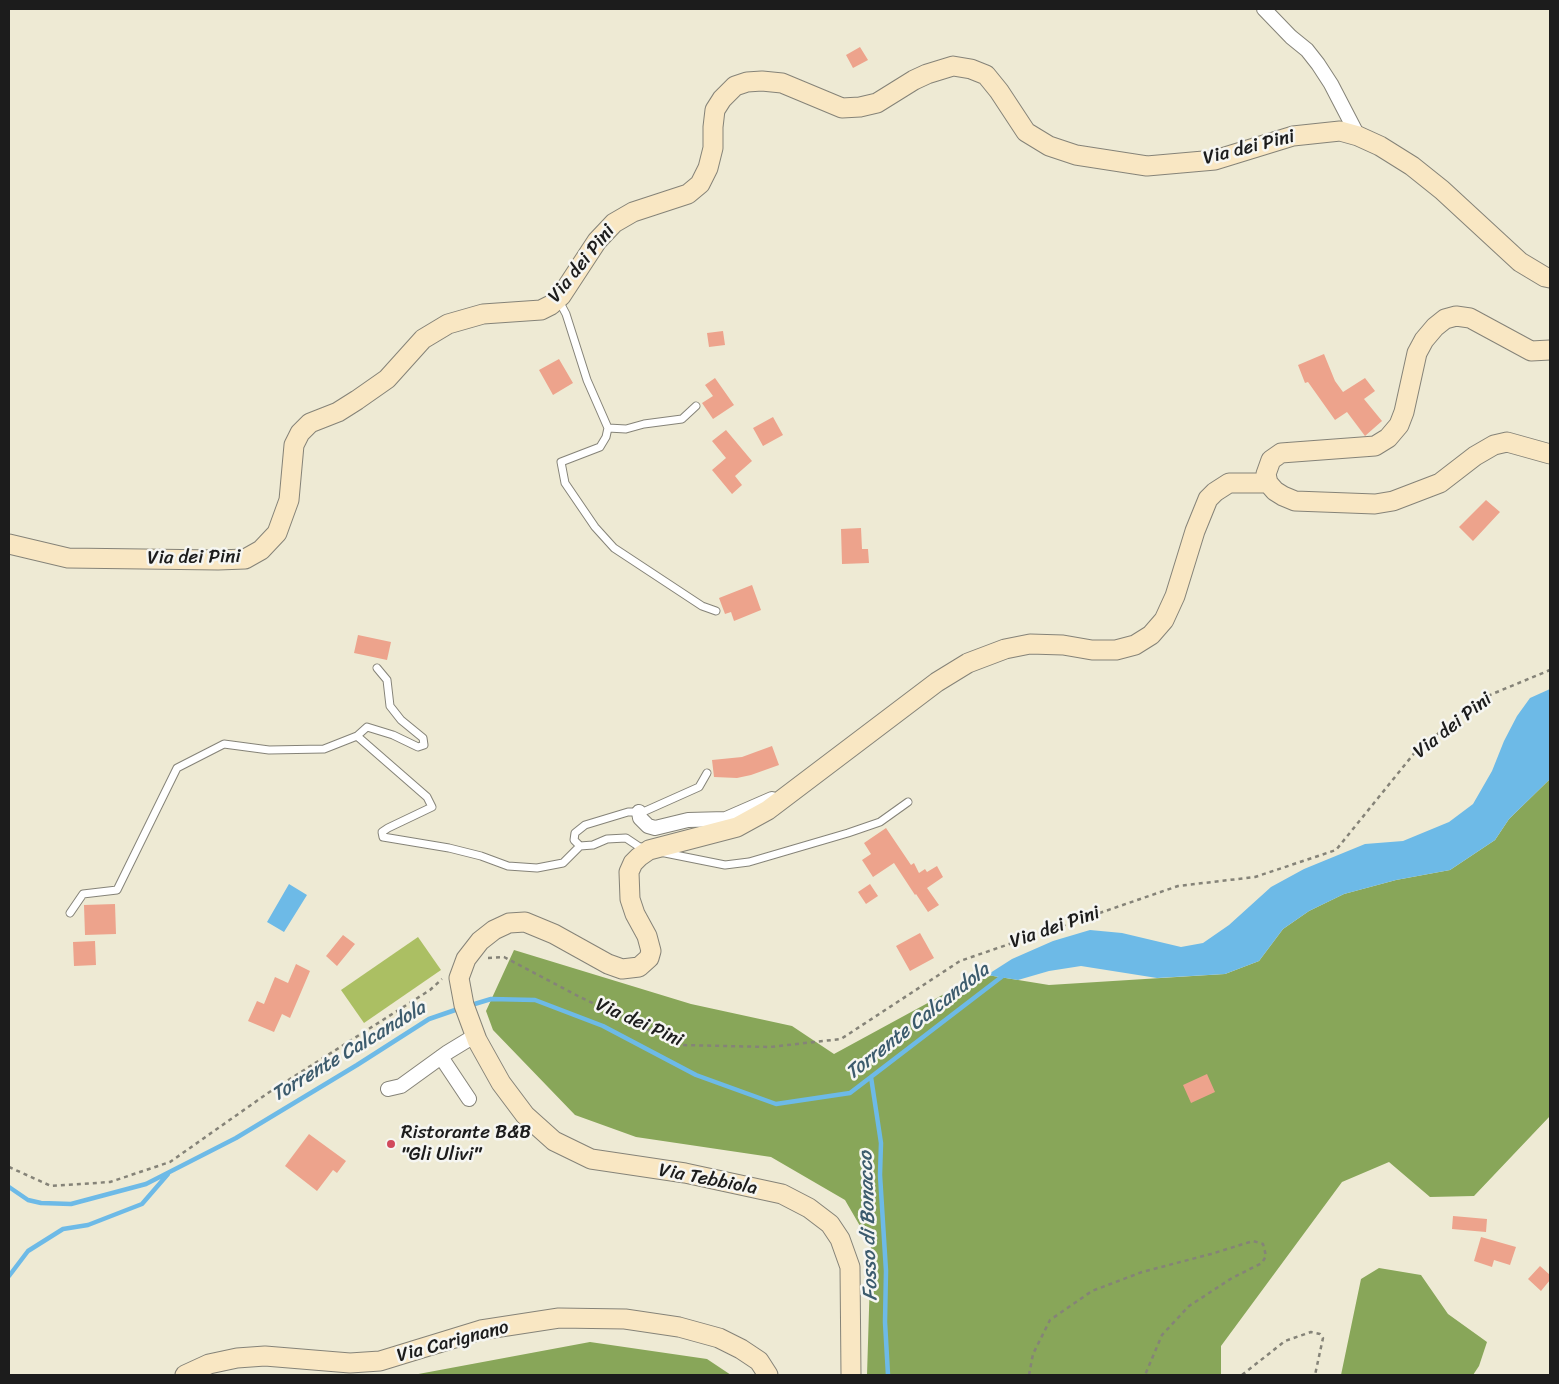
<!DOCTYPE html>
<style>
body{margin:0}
#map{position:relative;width:1559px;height:1384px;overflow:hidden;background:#eeead4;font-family:Sriracha,sans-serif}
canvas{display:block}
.frame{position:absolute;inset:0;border:10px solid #1c1c1c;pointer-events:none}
</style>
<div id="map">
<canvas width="1559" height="1384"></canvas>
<div class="frame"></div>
</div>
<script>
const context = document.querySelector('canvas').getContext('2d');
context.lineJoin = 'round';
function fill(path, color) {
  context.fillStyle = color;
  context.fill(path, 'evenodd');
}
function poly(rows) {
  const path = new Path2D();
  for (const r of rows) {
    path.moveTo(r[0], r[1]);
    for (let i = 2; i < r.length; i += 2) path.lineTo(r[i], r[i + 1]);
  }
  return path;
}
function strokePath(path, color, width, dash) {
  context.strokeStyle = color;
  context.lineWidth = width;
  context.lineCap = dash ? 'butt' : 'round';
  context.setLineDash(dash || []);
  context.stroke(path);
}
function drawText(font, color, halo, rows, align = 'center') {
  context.font = font + ' Sriracha,sans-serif';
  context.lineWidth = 5;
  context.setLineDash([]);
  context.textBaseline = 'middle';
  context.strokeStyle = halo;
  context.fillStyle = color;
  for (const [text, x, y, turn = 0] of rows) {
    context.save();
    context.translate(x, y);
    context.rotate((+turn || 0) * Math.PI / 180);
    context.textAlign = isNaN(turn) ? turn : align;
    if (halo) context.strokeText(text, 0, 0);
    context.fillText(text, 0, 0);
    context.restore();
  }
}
const green = poly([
 [418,937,441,970,364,1023,341,990]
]);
const forest = poly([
 [1550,779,1550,1116,1474,1196,1430,1197,1389,1162,1342,1182,1221,1346,1221,1375,867,1375,871,1245,845,1200,771,1157,636,1137,575,1115,493,1030,486,1011,514,950,691,1004,792,1026,834,1054,981,974,1049,985,1225,974,1259,961,1283,929,1309,911,1344,894,1396,880,1450,870,1495,840,1509,819],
 [1379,1268,1421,1275,1448,1314,1487,1342,1479,1366,1473,1375,1341,1375,1361,1279],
 [590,1342,707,1359,731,1375,413,1375]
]);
const water = poly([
 [1550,689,1550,779,1509,819,1495,840,1450,870,1396,880,1344,894,1309,911,1283,929,1259,961,1225,974,1157,978,1081,966,1049,971,1018,980,987,975,1012,959,1053,941,1090,930,1122,933,1181,947,1203,943,1229,925,1271,887,1304,869,1365,844,1403,841,1449,822,1473,804,1492,771,1504,741,1517,716,1530,698],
 [289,884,307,895,284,932,267,922]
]);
const stream = poly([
 [468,1006,491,999,535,1000,603,1026,696,1075,776,1104,850,1093,1004,975],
 [871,1077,881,1143,880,1175,886,1271,885,1322,888,1375],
 [9,1187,28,1200,41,1203,71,1204,146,1184,236,1138,357,1065,429,1019,461,1008],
 [9,1276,28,1251,63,1229,88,1225,142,1204,168,1174]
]);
const building = poly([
 [860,47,868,60,853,68,846,55],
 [723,331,725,345,709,347,707,333],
 [1324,354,1335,381,1343,392,1365,378,1375,391,1364,399,1382,421,1365,436,1347,412,1335,420,1308,382,1305,383,1298,365],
 [559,359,573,383,553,395,539,370],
 [715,378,734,405,713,419,702,403,713,396,705,385],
 [773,417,783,435,763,446,753,428],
 [726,430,752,461,735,476,742,485,732,494,712,470,726,458,712,441],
 [1486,500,1500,512,1473,541,1459,527],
 [861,528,862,549,868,549,869,563,842,564,841,529],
 [752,585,761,610,734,621,731,612,725,614,719,598],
 [358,635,391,642,387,660,354,653],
 [772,746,779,765,751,775,737,778,714,777,712,760,742,757],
 [886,828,911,865,914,863,919,873,925,869,927,872,937,866,943,877,927,888,939,905,928,912,916,894,915,895,894,863,873,877,862,860,871,854,864,843],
 [870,884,878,896,866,904,858,892],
 [115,904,116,934,85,935,84,905],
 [920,933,934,958,910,971,896,946],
 [343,935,355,944,337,966,326,956],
 [95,941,96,965,74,966,73,942],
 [296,964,310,971,290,1018,282,1014,274,1032,248,1021,257,1001,264,1004,275,977,288,983],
 [1207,1074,1215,1092,1191,1103,1183,1085],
 [309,1134,346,1161,337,1173,333,1170,317,1191,285,1166],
 [1453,1216,1487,1219,1486,1232,1452,1229],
 [1481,1237,1516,1247,1510,1265,1494,1260,1492,1267,1474,1261],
 [1540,1266,1550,1275,1550,1280,1541,1291,1528,1279]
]);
const path = poly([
 [488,958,504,957,578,996,680,1045,770,1047,841,1039,960,961,1178,886,1255,877,1336,850,1416,751,1485,697,1550,670],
 [9,1167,51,1186,110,1182,170,1162,268,1093,430,990,442,979],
 [1029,1375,1033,1354,1050,1320,1092,1291,1142,1272,1211,1254,1253,1241,1263,1244,1266,1256,1262,1263,1232,1278,1189,1306,1162,1335,1145,1375],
 [1242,1375,1285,1341,1311,1332,1320,1334,1323,1338,1315,1375]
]);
const lane = poly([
 [558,299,566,314,587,380,608,428,606,437,600,447,561,462,565,483,595,527,614,548,702,606,716,611],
 [608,428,626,429,644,424,682,419,696,406],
 [377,668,387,680,390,706,401,720,423,738,424,745,418,747,393,735,367,727,357,736,427,797,432,807,388,828,382,832,383,837,449,848,481,856,508,866,537,868,563,863,580,846],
 [647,849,638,846,626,838,607,839,593,845,580,846,574,840,575,833,585,825,628,812,643,812,699,787,707,773],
 [660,852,725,865,749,862,848,833,880,822,908,802],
 [70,913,83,894,117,890,177,768,224,744,269,750,324,749,357,736]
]);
const street = poly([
 [1264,9,1291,37,1307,50,1318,64,1331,84,1358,136],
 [639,812,640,818,648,826,655,828,688,820,726,819,772,799],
 [441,1057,469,1099],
 [388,1089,401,1086,448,1052,476,1035]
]);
const secondary = poly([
 [1550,350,1531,351,1470,318,1456,316,1445,319,1435,327,1424,340,1417,353,1404,412,1399,425,1388,438,1375,446,1281,453,1271,460,1266,474,1268,483,1275,491,1283,496,1295,501,1375,504,1393,501,1440,483,1475,456,1494,445,1507,442,1550,454],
 [9,544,68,558,218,560,245,559,261,550,277,533,289,500,294,445,300,433,310,423,338,412,357,400,387,379,423,339,448,324,483,314,541,310,551,305,561,296,597,241,614,223,633,212,688,194,700,184,708,168,713,148,713,127,715,110,722,99,735,86,747,82,762,81,782,83,842,108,860,107,877,103,914,80,927,74,953,66,971,69,986,75,999,91,1026,132,1049,146,1076,155,1147,166,1215,160,1293,136,1340,131,1358,136,1380,146,1412,166,1442,190,1520,262,1545,277,1550,278],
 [185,1375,209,1364,237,1358,265,1356,350,1363,380,1361,481,1330,559,1318,625,1319,679,1327,719,1338,741,1349,759,1361,768,1375],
 [851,1375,850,1267,840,1239,830,1224,809,1208,782,1194,685,1173,591,1159,554,1141,525,1115,501,1083,477,1040,464,1005,459,978,466,959,480,941,494,930,509,923,525,922,554,934,608,964,622,969,639,967,649,958,651,951,647,936,635,914,630,899,629,872,633,863,639,857,649,850,737,827,768,810,937,682,968,663,1005,649,1030,644,1063,645,1092,650,1116,650,1135,645,1151,635,1164,620,1175,596,1195,531,1208,499,1215,492,1229,483,1268,483]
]);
const markers = [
 [391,1144,5,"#d1495b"]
];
const streetNames = [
 ["Via dei Pini",1249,148,-14],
 ["Via dei Pini",582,264,-51],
 ["Via dei Pini",194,558,-1],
 ["Via dei Pini",1453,726,-38],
 ["Via dei Pini",1055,928,-19],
 ["Via dei Pini",639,1023,24],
 ["Via Tebbiola",708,1180,11],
 ["Via Carignano",453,1342,-15]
];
const poiNames = [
 ["Ristorante B&B",401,1133],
 ["\"Gli Ulivi\"",401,1155]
];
const waterNames = [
 ["Torrente Calcandola",918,1022,-38],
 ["Torrente Calcandola",349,1052,-31],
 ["Fosso di Bonacco",869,1226,-92]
];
fill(green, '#abbf63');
fill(forest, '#88a659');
fill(water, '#6dbae7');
strokePath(stream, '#6dbae7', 4.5);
fill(building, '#eda38c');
strokePath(lane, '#858378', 9);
strokePath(street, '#858378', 16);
strokePath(secondary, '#858378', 21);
strokePath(path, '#858378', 2.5, [4, 4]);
strokePath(lane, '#fff', 7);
strokePath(street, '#fff', 14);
strokePath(secondary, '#f9e7c3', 19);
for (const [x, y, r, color] of markers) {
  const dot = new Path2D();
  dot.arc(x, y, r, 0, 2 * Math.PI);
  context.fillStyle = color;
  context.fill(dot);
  strokePath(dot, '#f6f6f2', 2);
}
drawText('19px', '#1c1c1c', '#f6f6f2', streetNames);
drawText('19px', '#1c1c1c', '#f6f6f2', poiNames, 'left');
drawText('italic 20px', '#3c5b6d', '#f6f6f2', waterNames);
</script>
